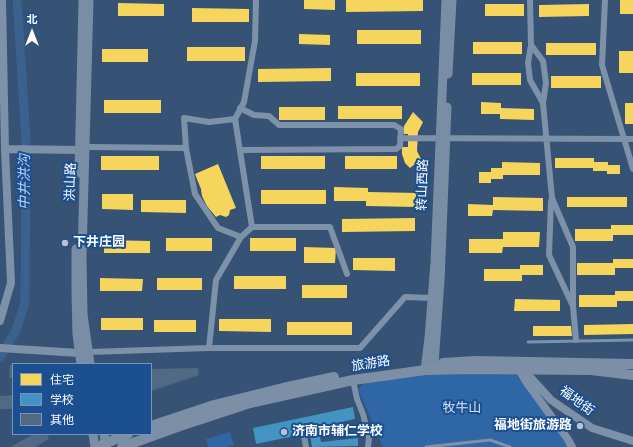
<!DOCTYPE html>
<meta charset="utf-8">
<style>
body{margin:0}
#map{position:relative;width:633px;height:447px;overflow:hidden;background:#365274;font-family:Overpass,"Noto Sans SC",sans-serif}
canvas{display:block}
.legend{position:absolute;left:12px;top:363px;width:140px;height:72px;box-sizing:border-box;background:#1b4f8f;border:1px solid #7695bc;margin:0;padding:5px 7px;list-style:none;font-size:12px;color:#fff}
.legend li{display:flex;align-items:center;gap:8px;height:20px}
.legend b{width:20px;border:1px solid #7695bc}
.north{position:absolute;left:12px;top:12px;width:40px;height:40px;-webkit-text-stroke:3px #1b4f8f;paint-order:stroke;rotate:0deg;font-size:11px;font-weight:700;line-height:16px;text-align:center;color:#fff}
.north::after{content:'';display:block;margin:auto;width:14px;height:18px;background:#fff;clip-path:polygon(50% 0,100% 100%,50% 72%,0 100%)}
</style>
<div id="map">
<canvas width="633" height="447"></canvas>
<ul class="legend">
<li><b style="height:11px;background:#f6d55c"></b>住宅</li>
<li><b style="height:11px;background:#4393c3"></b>学校</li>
<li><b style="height:11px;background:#526984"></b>其他</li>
</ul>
<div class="north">北</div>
</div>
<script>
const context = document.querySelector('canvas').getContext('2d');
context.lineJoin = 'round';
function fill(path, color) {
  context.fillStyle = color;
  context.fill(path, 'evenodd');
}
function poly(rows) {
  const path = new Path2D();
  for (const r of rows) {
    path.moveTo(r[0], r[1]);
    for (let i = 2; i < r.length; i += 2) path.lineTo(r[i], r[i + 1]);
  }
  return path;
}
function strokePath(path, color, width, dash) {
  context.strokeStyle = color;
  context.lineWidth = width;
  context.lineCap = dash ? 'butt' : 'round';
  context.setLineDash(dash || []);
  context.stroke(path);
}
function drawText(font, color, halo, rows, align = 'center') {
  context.font = font + ' Overpass,"Noto Sans SC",sans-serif';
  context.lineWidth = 4;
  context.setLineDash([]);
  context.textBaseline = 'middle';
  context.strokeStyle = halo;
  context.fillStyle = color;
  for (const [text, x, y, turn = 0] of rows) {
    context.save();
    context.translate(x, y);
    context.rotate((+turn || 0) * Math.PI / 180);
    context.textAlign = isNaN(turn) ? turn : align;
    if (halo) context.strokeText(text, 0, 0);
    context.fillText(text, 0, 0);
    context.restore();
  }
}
const green = poly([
 [514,372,529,390,554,424,567,447,383,447,358,389,365,383,432,373],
 [230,432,234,445,226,447,208,447,206,439]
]);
const homes = poly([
 [304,0,335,0,335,10,304,9],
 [346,0,423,0,423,11,346,12],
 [620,0,633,0,633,14,620,14],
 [118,3,164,4,164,16,118,16],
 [485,4,524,4,524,16,485,16],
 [589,4,589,16,539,17,539,5],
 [192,8,249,9,249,22,192,22],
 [357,30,421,30,421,44,357,44],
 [299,34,330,35,330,45,299,44],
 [473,42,522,42,522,54,473,54],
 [546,43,596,43,596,55,546,55],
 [187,47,245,47,245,61,187,61],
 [102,49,148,49,148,62,102,62],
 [619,51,633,51,633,73,619,73],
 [331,68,331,81,258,82,258,69],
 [356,73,420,73,420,86,356,86],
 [472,73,521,73,521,85,472,85],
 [551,76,601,76,601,88,551,88],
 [104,100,161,100,161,113,104,113],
 [481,102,501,103,501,108,534,109,534,120,500,119,500,114,481,114],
 [625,103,633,103,633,124,625,124],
 [338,106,402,106,402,119,338,119],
 [279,107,325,107,325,120,279,120],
 [413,112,423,122,418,132,417,151,421,159,410,168,405,163,402,154,402,147,408,147,408,134,404,134,404,126],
 [101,156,159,156,159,170,101,170],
 [261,156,325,156,325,169,261,169],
 [345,156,397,156,397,169,345,169],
 [555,158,594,158,594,162,608,162,608,165,620,165,620,174,607,174,607,171,593,171,593,168,555,168],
 [502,162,540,163,540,175,503,175,503,179,491,179,491,183,479,183,479,172,491,172,491,168,502,168],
 [218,164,236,208,230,210,229,215,226,217,220,215,216,217,207,206,202,196,201,189,195,174],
 [334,187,368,188,368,192,418,193,418,207,366,206,366,201,334,201],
 [261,190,326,190,326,204,261,204],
 [102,194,133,194,133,210,102,209],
 [493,197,543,198,543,211,493,210,492,216,468,216,468,204,493,205],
 [567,197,627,197,627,207,567,207],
 [141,200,186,200,186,213,141,212],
 [415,218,415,231,342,232,342,219],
 [611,225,633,225,633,235,613,235,613,241,575,241,575,229,611,229],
 [503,232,540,232,539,247,503,247,502,253,469,253,469,239,503,239],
 [166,238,212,238,212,251,166,251],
 [250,238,296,238,296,251,250,251],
 [104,240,150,241,150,253,104,253],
 [304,247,336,248,335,263,304,263],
 [353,258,395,258,395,271,353,270],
 [613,259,633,259,633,268,615,268,615,275,577,275,577,263,613,263],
 [520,265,543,265,543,275,522,275,522,281,484,281,484,269,520,269],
 [234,276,286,276,286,289,234,289],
 [100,278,143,279,142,291,100,291],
 [157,278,202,278,202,290,157,290],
 [302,285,347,285,347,298,302,298],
 [615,291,633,291,633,301,617,301,617,307,579,307,579,295,615,295],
 [515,299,560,300,560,311,514,311],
 [101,318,143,318,143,330,101,330],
 [219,319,271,319,271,332,219,331],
 [154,320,196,320,196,332,154,332],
 [287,322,352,322,352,335,287,335],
 [633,324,633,334,584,335,584,325],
 [533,326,571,326,572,336,533,336]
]);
const schools = poly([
 [353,407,355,419,318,427,321,442,358,438,358,446,312,447,309,429,298,431,299,435,256,444,253,428]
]);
const river = poly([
 [0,358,16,330,25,303,26,140,17,0]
]);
const building = poly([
 [10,365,13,365,13,378,9,378],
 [198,368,199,375,151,391,151,369],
 [13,395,13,409,0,409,0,396],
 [34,434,47,434,49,439,35,447,10,447]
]);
const service = poly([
 [528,342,633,340],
 [426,447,490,440,510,447]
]);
const minor = poly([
 [530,0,531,45,528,63,530,80,543,103,552,198,573,247,573,306,576,340],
 [605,0,602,65,633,169],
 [531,45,543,61,546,83,543,103],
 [235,119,244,102,255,41,256,0],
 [400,138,633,139],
 [86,147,186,148,195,194,218,228,241,237,216,280,209,348],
 [186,148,184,118,209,122,235,119,252,227],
 [240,150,396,149,400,146,401,129,394,125,279,125,269,116,254,115,240,108],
 [551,201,549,255,572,304],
 [241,237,252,227,330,227,347,274],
 [89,352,209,348,360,348,405,297,432,298],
 [353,380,357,399,363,414,369,438,368,447],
 [304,436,306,447]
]);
const tertiary = poly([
 [5,149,79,150],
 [0,321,11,283,5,149,2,0],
 [0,348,79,353,86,352],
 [521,367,551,400,592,428,633,441],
 [519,370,527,383,567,438,572,447]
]);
const secondary = poly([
 [89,0,82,256,83,314,90,364],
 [448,74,452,0],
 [79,173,83,0],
 [76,249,76,294,77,334,81,364],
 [425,370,429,338,435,262,446,0],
 [435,370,434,364,440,281,447,107],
 [93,434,95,447],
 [104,434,106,447]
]);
const primary = poly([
 [443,363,476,361,633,364],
 [151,426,214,405,283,388,334,377],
 [97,447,128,434],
 [122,447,180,426,250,403,353,380,390,375,425,370,470,369,591,370,633,375]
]);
const markers = [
 [65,243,4,"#b9c2ce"],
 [580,426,4,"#b9c2ce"],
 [284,432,4,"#b9c2ce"]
];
const streetNames = [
 ["洪山路",72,182,-88],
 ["转山西路",424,185,-88],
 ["旅游路",371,365,-9],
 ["福地街",576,402,36]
];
const poiNames = [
 ["下井庄园",73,243],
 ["福地街旅游路",572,426,"right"],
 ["济南市辅仁学校",292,432]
];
const parkNames = [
 ["牧牛山",462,409]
];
const waterNames = [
 ["中井洪沟",26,182,-90]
];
fill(green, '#2f66a5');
fill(homes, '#f6d55c');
fill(schools, '#4393c3');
strokePath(river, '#3b618d', 9);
fill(building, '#526984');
strokePath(service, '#7d92a8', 3);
strokePath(minor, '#7d92a8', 6);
strokePath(tertiary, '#7d92a8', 8);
strokePath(secondary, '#798da4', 9);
strokePath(primary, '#7d8ea7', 10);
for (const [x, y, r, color] of markers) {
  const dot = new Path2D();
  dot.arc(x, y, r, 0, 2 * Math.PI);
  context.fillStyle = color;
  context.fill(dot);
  strokePath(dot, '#1b4f8f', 1.5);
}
drawText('13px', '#fff', '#1b4f8f', streetNames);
drawText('bold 13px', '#fff', '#1b4f8f', poiNames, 'left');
drawText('13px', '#cfe3fa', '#1b4f8f', parkNames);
drawText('italic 14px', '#b5d3f5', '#1b4f8f', waterNames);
</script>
